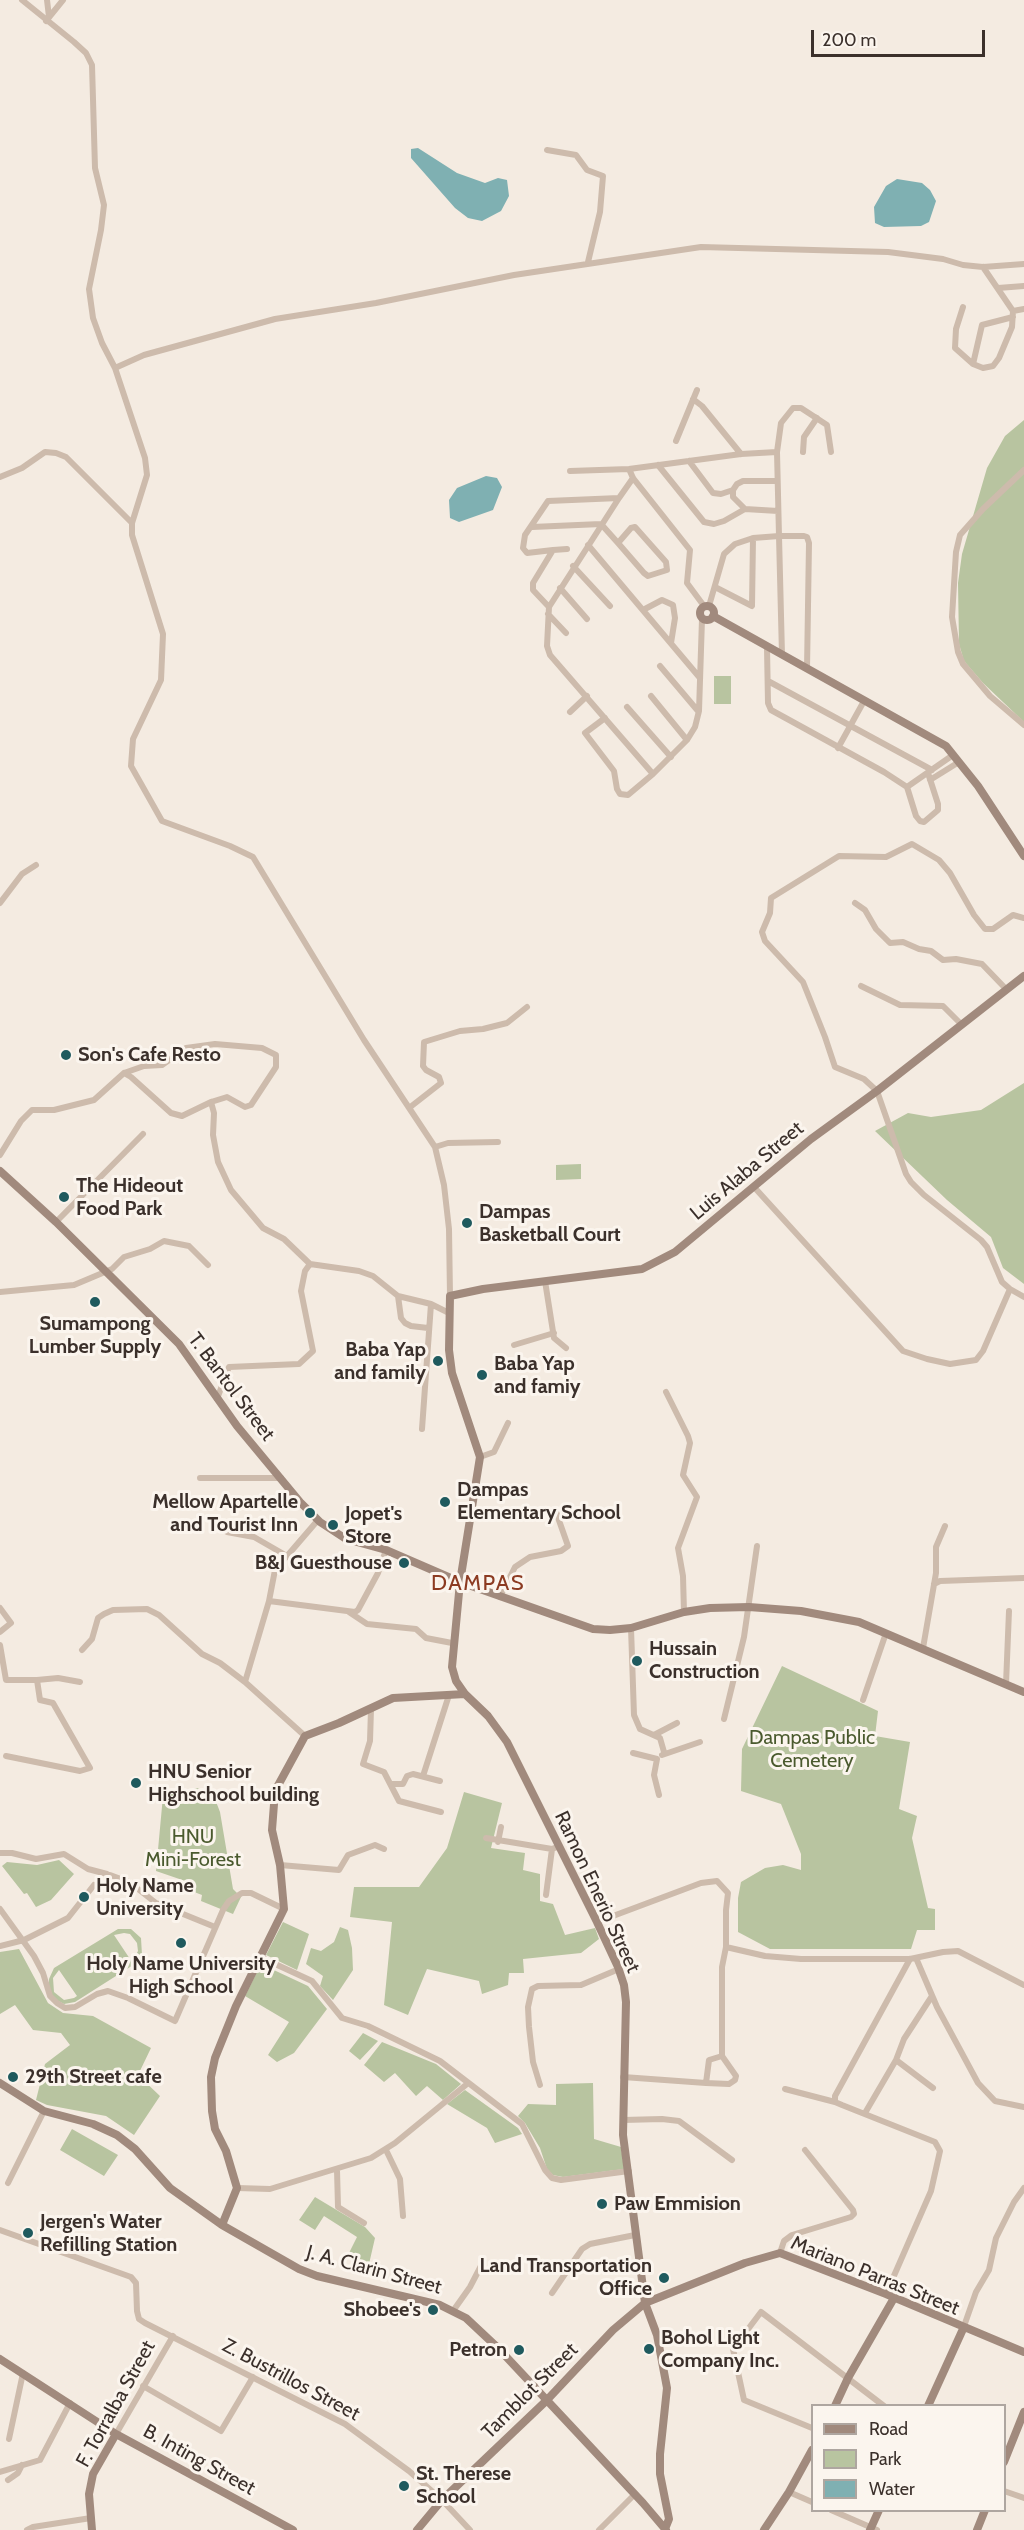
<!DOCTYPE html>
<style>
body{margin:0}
#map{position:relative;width:1024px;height:2530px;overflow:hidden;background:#f4ebe1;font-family:Cabin,sans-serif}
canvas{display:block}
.legend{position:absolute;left:811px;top:2404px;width:195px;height:108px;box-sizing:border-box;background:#fbf5ee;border:2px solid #aea6a0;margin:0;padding:8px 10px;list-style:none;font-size:18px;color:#3b302b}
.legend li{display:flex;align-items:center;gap:12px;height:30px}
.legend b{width:30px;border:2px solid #aea6a0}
.scale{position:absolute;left:811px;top:30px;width:174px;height:27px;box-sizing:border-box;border:3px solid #3b302b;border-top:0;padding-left:8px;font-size:18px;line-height:21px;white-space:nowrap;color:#3b302b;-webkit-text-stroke:4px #fbf5ee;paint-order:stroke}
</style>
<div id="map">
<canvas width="1024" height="2530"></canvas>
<ul class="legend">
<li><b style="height:8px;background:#a18a7d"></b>Road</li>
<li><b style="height:16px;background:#b8c4a0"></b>Park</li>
<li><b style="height:16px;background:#7fb0b2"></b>Water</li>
</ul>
<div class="scale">200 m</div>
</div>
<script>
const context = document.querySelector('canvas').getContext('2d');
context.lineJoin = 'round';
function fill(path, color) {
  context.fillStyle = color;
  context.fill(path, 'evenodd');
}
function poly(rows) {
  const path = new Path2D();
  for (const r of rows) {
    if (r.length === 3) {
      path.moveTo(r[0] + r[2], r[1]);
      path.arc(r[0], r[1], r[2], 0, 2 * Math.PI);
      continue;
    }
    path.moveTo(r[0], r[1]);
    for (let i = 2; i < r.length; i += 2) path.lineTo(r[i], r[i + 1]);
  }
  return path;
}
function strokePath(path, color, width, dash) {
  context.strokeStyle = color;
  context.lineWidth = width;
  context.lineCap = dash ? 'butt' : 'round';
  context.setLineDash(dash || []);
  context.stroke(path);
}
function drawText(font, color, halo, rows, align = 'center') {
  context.font = font + ' Cabin,sans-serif';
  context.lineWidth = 6;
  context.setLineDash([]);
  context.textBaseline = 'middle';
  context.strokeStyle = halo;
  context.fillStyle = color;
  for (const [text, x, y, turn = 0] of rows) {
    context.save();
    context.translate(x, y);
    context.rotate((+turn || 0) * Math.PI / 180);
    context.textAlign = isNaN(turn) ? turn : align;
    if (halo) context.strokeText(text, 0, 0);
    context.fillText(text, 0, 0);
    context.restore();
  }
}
const green = poly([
 [1024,420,1024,722,983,683,964,661,959,644,958,583,962,554,987,468,1005,436],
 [714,676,731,676,731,704,714,704],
 [1024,1083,1024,1284,1003,1268,991,1237,947,1200,875,1131,908,1113,931,1117,981,1110],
 [581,1164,581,1179,556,1180,556,1165],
 [782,1666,878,1711,875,1736,910,1742,899,1809,917,1816,912,1838,928,1908,935,1909,935,1930,917,1930,911,1949,770,1949,738,1932,738,1898,741,1882,765,1868,783,1865,801,1870,801,1854,781,1804,741,1791,742,1749],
 [197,1788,207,1792,215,1799,220,1812,233,1889,241,1897,233,1914,201,1901,202,1895,189,1890,191,1883,156,1871,163,1796],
 [464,1792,502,1803,491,1848,525,1853,523,1870,540,1874,540,1901,553,1904,565,1935,595,1928,599,1939,581,1953,523,1959,524,1973,509,1973,508,1985,482,1994,479,1981,427,1969,408,2015,384,2005,392,1922,350,1917,354,1887,419,1887,447,1848],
 [59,1860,74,1874,51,1900,36,1907,27,1893,24,1894,2,1866,7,1862,37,1865],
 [283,1922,309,1934,297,1970,266,1955],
 [340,1927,348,1930,352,1948,353,1970,333,2000,320,1986,323,1976,306,1964,311,1948,321,1951,334,1942],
 [118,1929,131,1929,141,1938,142,1955,138,1962,75,2002,64,2004,58,2001,51,1995,49,1987,49,1979,54,1968],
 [124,1933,130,1934,137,1943,138,1951,132,1962,114,1935],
 [59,1970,77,1996,74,1998,64,2000,54,1992,53,1978],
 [19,1949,48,2003,63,2013,93,2016,151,2048,138,2075,160,2096,134,2135,106,2116,47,2105,36,2100,45,2064,70,2045,61,2033,33,2030,15,2005,0,2014,0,1952],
 [261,1964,308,1986,327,2009,294,2053,277,2062,268,2055,289,2022,245,1996],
 [363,2033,378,2041,360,2060,349,2051],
 [382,2042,436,2064,461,2084,443,2100,427,2086,416,2096,395,2073,384,2082,364,2065],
 [593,2083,594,2139,621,2147,624,2169,563,2177,553,2175,547,2169,540,2148,525,2123,518,2116,528,2104,556,2105,556,2084],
 [465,2090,518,2128,522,2134,495,2143,487,2128,447,2104],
 [72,2129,118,2155,104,2176,60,2150],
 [315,2197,365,2227,375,2238,369,2264,348,2255,357,2237,324,2216,315,2230,299,2220]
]);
const water = poly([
 [418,148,457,173,485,183,498,178,507,180,509,196,501,211,482,221,468,218,455,208,411,158,411,149],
 [897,179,922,183,930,190,936,201,929,222,921,226,884,227,875,223,874,207,886,186],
 [486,476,497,478,502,487,493,510,459,522,450,518,449,500,457,488]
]);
const street = poly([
 [22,0,74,42,86,53,92,65,95,168,104,205,101,230,89,289,93,318,102,343,115,368,145,458,147,475,132,523,132,535,163,634,161,680,133,739,131,766,162,821,230,846,253,857,364,1040,435,1147,444,1185,449,1229,450,1296],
 [47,0,49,17],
 [46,21,63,0],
 [547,150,576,155,587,170,603,176,600,212,588,262],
 [998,288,1024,286],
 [963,307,956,329,955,348,973,364,983,368,993,366,999,358,1012,327,1013,311,983,267],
 [1013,311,1024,309],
 [973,364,982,325,1013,317],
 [115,368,144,355,275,319,376,303,514,275,701,247,888,252,943,259,963,265,983,267,1024,264],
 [693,399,702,406,741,454],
 [676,441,697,390],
 [803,452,804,437,817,418],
 [689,461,713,493,721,494,733,490],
 [658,465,704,522,714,524,724,521,745,509],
 [629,469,633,478,690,550,687,583,704,606],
 [1024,470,983,509,960,535,956,552,952,617,958,652,963,664,990,696,1024,725],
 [570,471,629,469,741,454,777,452],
 [0,477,22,468,45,452,56,453,66,457,132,523],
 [777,481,743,481,737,484,733,490,733,497,745,509,778,511],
 [619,498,633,478],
 [532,527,601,524,618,543,644,573,648,576,667,570,666,562,635,527,631,528,618,543],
 [588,545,700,678],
 [553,550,567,549],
 [573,566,610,606],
 [715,587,752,606,753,538],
 [560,588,587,619],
 [709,606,724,554,735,544,753,538,779,536,782,655],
 [549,607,533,590,533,583,553,550,527,553,523,548,525,535,548,501,619,498,549,607,547,646,550,655,653,774],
 [643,610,662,600,673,605,675,618,671,643],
 [548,614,566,633],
 [767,648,768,703,771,710,884,772,907,787],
 [660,666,698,711],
 [807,669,809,543,807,537,804,536,779,536,777,452,781,423,793,408,801,408,827,425,831,452],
 [768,681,932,770],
 [651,696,687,740],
 [627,707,671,757],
 [570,712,587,696],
 [605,718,585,733,614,771,617,789,620,794,628,795,653,774,687,740,695,727,699,711,702,619],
 [838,748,864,701],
 [928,773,938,804,938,810,924,822,920,821,916,816,907,787,953,755],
 [930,780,959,762],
 [0,903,22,874,36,865],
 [855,903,865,910,876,929,890,943,903,942,919,949,931,951,943,960,956,959,982,964,1006,989],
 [1024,918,1013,915,993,929,985,929,974,915,950,873,939,860,912,844,886,857,839,856,771,898,770,913,762,932,765,941,803,982,825,1037,835,1067,864,1079,877,1091,906,1174,911,1182,924,1195,981,1240,987,1247,1002,1282,1010,1289,1024,1297],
 [861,986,900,1005,943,1006,962,1025],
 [124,1073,131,1077,171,1113,182,1116,211,1102,214,1113,213,1135,218,1162,231,1190,263,1228,284,1239,310,1264,305,1271,301,1291,313,1351,299,1364,229,1367,217,1399],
 [409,1108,441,1083,439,1077,426,1070,423,1066,424,1042,460,1031,483,1029,507,1023,527,1007],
 [435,1147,448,1143,498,1142],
 [0,1155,21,1121,32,1110,54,1110,94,1100,124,1073,144,1066,162,1065,186,1048,215,1044,262,1048,276,1055,276,1067,251,1105,245,1107,227,1097,211,1102],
 [754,1187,903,1351,927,1359,950,1364,976,1360,983,1351,1010,1289],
 [56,1222,143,1134],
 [310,1264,359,1271,373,1276,398,1296,431,1304],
 [545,1281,554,1338,566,1348],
 [0,1292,74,1285,112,1269,124,1257,150,1249,164,1241,189,1246,208,1265],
 [398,1296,401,1318,405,1323,411,1326,428,1328],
 [514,1345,554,1333],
 [666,1392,688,1436,690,1443,683,1475,697,1497,678,1548,683,1576,684,1612],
 [422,1429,431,1304,449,1313],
 [480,1457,494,1452,508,1423],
 [200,1478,281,1478],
 [227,1532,254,1537,287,1556],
 [934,1584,940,1581,1024,1578],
 [500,1597,515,1567,530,1557,561,1551,568,1546,555,1509],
 [269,1601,355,1612,358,1610,378,1573,386,1550],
 [0,1608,11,1623,0,1632],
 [349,1612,367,1624,416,1629,426,1638,452,1643],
 [631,1628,634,1715,640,1729,660,1738,664,1752],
 [0,1645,6,1680,37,1680,40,1700,53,1703,90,1768,80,1771,6,1756],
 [923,1648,936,1573,936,1547,945,1526],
 [82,1650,92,1639,98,1618,104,1614,113,1610,147,1609,159,1615,202,1654,220,1663,245,1682,305,1736],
 [37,1680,58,1678,80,1682],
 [245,1682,269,1601,275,1570,318,1520],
 [1006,1684,1009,1611],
 [863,1700,886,1633],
 [371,1709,370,1741,363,1764,384,1772,399,1801,441,1812],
 [724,1719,744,1637,757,1546],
 [654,1735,677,1723],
 [633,1753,657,1759,654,1775,659,1795],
 [662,1755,700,1742],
 [423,1776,449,1695],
 [392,1784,403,1784,407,1776,413,1774,440,1781],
 [486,1838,552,1849,557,1847],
 [498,1842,501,1827],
 [0,1853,12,1853,36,1859,64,1854,88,1869,107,1874],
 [280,1865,339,1870,348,1855,375,1845,384,1849],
 [110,1875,129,1882,156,1903,215,1927],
 [546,1895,552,1849],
 [0,1909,34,1956,43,1973,50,1996,57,2003,65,2008,75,2007,97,1994,108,1991,128,1998,175,2021,223,1910,229,1901,242,1893,251,1893,284,1909],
 [597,1922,701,1883,717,1881,728,1893,726,1910,726,1947,765,1956,801,1959,910,1959,943,1952,958,1951,1024,1985],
 [0,1946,24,1940,68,1918,94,1885],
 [260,1957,312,1981,342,2018,368,2026,440,2061,522,2124,545,2170,552,2178,561,2180,629,2171],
 [916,1958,937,2007,978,2083,995,2101,1024,2107],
 [896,2060,904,2039,932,1996],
 [623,2077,706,2083,709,2060,722,2056,722,1967,726,1947],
 [706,2083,729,2084,735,2080,736,2076,722,2056],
 [540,2085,533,2062,529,2027,528,2007,532,1989,538,1986,581,1985,619,1969],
 [785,2089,835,2102],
 [865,2113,896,2060,933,2088],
 [623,2120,662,2119,679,2121,732,2160],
 [386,2150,400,2179,403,2216],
 [337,2170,338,2207,364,2223],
 [8,2183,44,2111],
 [237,2188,270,2189,371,2158,395,2143,467,2084],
 [0,2230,131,2277,136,2283,137,2311,139,2319,145,2323,345,2424,409,2471,442,2500,470,2530],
 [780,2253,784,2241,792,2235,851,2217,854,2214,853,2210,805,2150],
 [552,2293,582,2249,590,2244,635,2235],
 [886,2294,931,2191,940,2151,935,2142,842,2105,835,2102,835,2096,910,1959],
 [453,2311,470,2287,483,2262],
 [963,2329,976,2292,989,2270,996,2238,1014,2202,1024,2188],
 [143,2386,221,2431,253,2377],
 [812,2428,744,2400,733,2349,761,2312,884,2406],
 [116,2434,173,2336],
 [9,2439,23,2373],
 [0,2472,40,2460,70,2403],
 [8,2480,18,2473,22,2465],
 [1004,2491,1024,2498],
 [789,2492,812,2502],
 [831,2510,877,2530],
 [27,2530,33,2527,91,2518],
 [599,2530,635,2494]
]);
const secondary = poly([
 [707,613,7],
 [713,616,946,746,978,786,1024,856],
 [0,1171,56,1222,179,1344,237,1426,300,1502,320,1522,346,1539,386,1550,460,1582,593,1629,610,1630,631,1628,684,1612,710,1608,749,1607,801,1611,859,1622,1024,1692],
 [0,2083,44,2111,93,2124,117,2135,135,2149,170,2188,222,2225,299,2269,317,2276,440,2305,466,2318,498,2348,643,2503,666,2530],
 [222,2225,237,2188,226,2151,215,2129,212,2111,211,2077,215,2058,236,2006,284,1909,280,1865,272,1830,275,1791,305,1736,339,1723,393,1698,465,1694],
 [0,2359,116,2434,293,2530],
 [835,2406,848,2378,894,2298],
 [928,2406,963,2329],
 [1004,2462,1024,2412],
 [665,2529,669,2519,660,2474,660,2454,667,2388,657,2335,645,2303,623,2135,626,2002,624,1985,618,1967,597,1922,507,1742,488,1716,465,1694,456,1681,452,1667,460,1582,480,1457,452,1373,449,1350,450,1296,483,1289,642,1269,675,1252,811,1139,877,1091,1024,976],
 [92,2530,89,2494,93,2474,116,2434],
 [417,2530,442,2500,546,2401,613,2330,645,2303,745,2263,780,2253,886,2294,1024,2352],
 [764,2530,789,2492,812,2450],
 [870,2530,879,2510],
 [977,2530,985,2510]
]);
const markers = [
 [66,1055,6,"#1f5a5e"],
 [64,1197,6,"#1f5a5e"],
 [467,1223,6,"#1f5a5e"],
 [95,1302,6,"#1f5a5e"],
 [438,1361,6,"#1f5a5e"],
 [482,1375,6,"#1f5a5e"],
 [445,1502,6,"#1f5a5e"],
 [310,1513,6,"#1f5a5e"],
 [333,1525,6,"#1f5a5e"],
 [404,1563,6,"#1f5a5e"],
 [637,1661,6,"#1f5a5e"],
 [136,1783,6,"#1f5a5e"],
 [84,1897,6,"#1f5a5e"],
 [181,1943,6,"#1f5a5e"],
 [13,2077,6,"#1f5a5e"],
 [602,2204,6,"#1f5a5e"],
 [28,2233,6,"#1f5a5e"],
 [664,2278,6,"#1f5a5e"],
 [433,2310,6,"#1f5a5e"],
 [649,2349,6,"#1f5a5e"],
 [519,2350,6,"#1f5a5e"],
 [404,2486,6,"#1f5a5e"]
];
const poiNames = [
 ["Son's Cafe Resto",78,1055],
 ["The Hideout",76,1186],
 ["Food Park",76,1209],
 ["Dampas",479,1212],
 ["Basketball Court",479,1235],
 ["Sumampong",95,1324,"center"],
 ["Lumber Supply",95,1347,"center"],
 ["Baba Yap",426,1350,"right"],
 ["and family",426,1373,"right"],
 ["Baba Yap",494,1364],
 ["and famiy",494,1387],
 ["Dampas",457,1490],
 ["Elementary School",457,1513],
 ["Mellow Apartelle",298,1502,"right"],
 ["and Tourist Inn",298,1525,"right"],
 ["Jopet's",345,1514],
 ["Store",345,1537],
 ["B&J Guesthouse",392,1563,"right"],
 ["Hussain",649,1649],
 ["Construction",649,1672],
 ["HNU Senior",148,1772],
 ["Highschool building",148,1795],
 ["Holy Name",96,1886],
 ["University",96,1909],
 ["Holy Name University",181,1964,"center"],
 ["High School",181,1987,"center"],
 ["29th Street cafe",25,2077],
 ["Paw Emmision",614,2204],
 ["Jergen's Water",40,2222],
 ["Refilling Station",40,2245],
 ["Land Transportation",652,2266,"right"],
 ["Office",652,2289,"right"],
 ["Shobee's",421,2310,"right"],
 ["Bohol Light",661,2338],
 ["Company Inc.",661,2361],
 ["Petron",507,2350,"right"],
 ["St. Therese",416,2474],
 ["School",416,2497]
];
const streetNames = [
 ["Luis Alaba Street",747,1171,-40],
 ["T. Bantol Street",231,1387,53],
 ["Ramon Enerio Street",597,1892,65],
 ["J. A. Clarin Street",374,2270,15],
 ["Mariano Parras Street",875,2276,22],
 ["Z. Bustrillos Street",291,2380,28],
 ["Tamblot Street",530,2391,-45],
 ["F. Torralba Street",116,2404,-61],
 ["B. Inting Street",199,2460,29]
];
const parkNames = [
 ["Dampas Public",812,1738],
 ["Cemetery",812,1761],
 ["HNU",193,1837],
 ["Mini-Forest",193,1860]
];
const quarterNames = [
 ["DAMPAS",478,1584]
];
fill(green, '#b8c4a0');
fill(water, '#7fb0b2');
strokePath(street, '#cdbbac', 6);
strokePath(secondary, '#a18a7d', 8);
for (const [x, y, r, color] of markers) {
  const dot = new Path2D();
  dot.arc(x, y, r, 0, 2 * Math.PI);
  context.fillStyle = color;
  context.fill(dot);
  strokePath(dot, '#fbf5ee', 2);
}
drawText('bold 20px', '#3b302b', '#fbf5ee', poiNames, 'left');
drawText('20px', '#3b302b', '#fbf5ee', streetNames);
drawText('20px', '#4a5a2e', '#fbf5ee', parkNames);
context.letterSpacing = '1.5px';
drawText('22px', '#8c3b22', '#fbf5ee', quarterNames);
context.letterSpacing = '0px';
</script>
